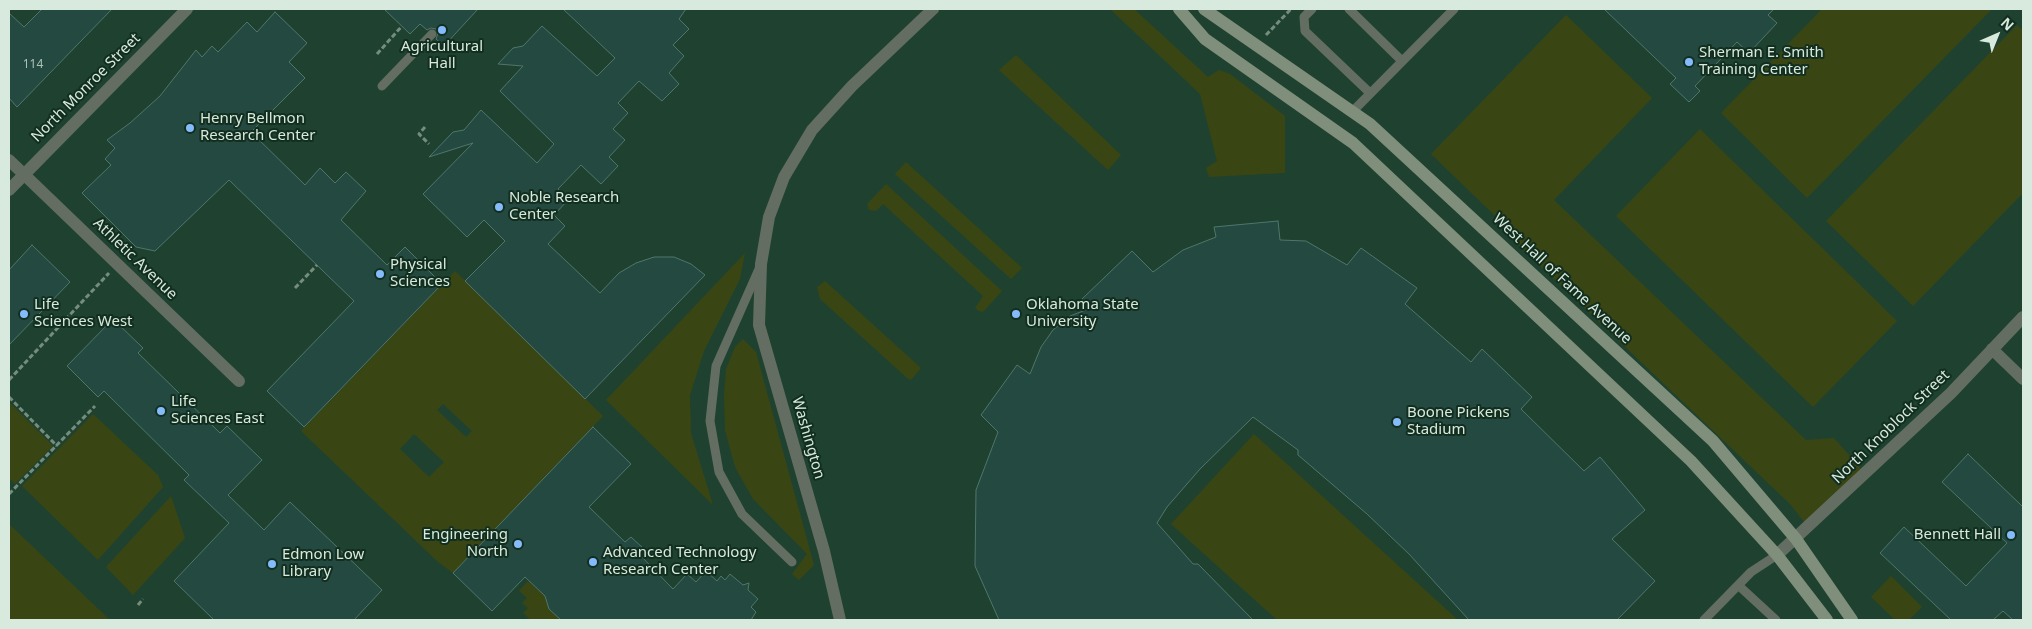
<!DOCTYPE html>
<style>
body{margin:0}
#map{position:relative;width:2032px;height:629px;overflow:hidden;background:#1c3828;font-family:"Noto Sans",sans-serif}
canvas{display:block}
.frame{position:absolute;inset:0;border:10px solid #d8e9de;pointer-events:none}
.north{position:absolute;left:1972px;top:10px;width:50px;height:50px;-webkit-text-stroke:4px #112e1f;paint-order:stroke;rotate:44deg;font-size:14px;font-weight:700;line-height:20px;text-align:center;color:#d8e9de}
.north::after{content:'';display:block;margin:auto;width:18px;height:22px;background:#d8e9de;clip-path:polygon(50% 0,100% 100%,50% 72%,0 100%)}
</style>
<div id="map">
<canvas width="2032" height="629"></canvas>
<div class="frame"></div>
<div class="north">N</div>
</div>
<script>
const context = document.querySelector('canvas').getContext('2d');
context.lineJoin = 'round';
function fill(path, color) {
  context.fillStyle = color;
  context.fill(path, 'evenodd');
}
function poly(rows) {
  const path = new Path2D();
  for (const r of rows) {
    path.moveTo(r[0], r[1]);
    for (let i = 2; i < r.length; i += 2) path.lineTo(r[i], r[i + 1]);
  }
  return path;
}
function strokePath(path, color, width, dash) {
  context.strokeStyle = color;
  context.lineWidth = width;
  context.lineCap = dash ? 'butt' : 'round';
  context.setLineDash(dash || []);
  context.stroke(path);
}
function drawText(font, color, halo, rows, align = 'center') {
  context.font = font + ' "Noto Sans",sans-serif';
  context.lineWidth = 4;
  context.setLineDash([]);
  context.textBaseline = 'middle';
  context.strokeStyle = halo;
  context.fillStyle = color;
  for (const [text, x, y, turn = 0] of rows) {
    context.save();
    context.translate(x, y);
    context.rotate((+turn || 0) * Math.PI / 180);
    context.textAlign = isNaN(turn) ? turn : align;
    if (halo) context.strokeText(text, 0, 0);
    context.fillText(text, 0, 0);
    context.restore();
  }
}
const built = poly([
 [9,9,2023,9,2023,620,9,620]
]);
const green = poly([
 [1110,9,1134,9,1208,77,1219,70,1230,74,1285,116,1285,173,1209,177,1206,168,1217,161,1200,94],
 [1822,9,1992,9,1807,198,1721,113],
 [1566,15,1652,98,1554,200,1806,440,1834,438,1865,473,1808,527,1791,505,1514,241,1517,237,1431,154],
 [2017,25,2023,31,2023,193,1913,306,1826,221],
 [1016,55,1121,155,1108,170,999,70],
 [1700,129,1897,321,1813,407,1616,216],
 [906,162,1022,268,1011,279,895,174],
 [886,184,1002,291,983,312,979,311,975,308,983,296,883,204,876,211,869,210,867,204],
 [745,253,740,279,704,351,690,395,691,433,713,505,606,400],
 [455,271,603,416,453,573,438,562,301,431],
 [443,404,472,431,466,437,437,410],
 [414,434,444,462,429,477,400,449],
 [825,281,921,368,911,380,907,378,820,299,817,287],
 [743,339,756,352,814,565,799,580,792,574,807,554,753,499,735,467,725,430,724,395,726,369,735,347],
 [9,402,53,446,15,484,9,478],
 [93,414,158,475,163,487,98,560,22,486],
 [1254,434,1458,620,1277,620,1171,524],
 [171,496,185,538,133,595,106,567],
 [9,524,110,620,9,620],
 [1891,576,1922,607,1909,620,1895,620,1871,597],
 [528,581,545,596,549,609,561,620,531,620,523,613,528,608,522,603,527,598,519,591]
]);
const building = poly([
 [42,9,112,9,17,107,9,98,9,13,24,27,42,9],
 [384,9,478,9,444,46,436,39,438,33,436,29,431,28,427,30,420,24,410,34,384,9],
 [563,9,686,9,679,19,689,29,673,45,684,56,669,73,679,84,662,101,639,81,618,103,628,113,613,129,625,140,609,157,618,166,601,184,581,165,558,189,569,199,554,215,565,226,548,244,600,293,619,273,636,263,654,257,674,257,691,264,705,275,585,399,465,281,505,241,484,220,467,237,423,194,473,143,429,157,453,132,464,130,481,110,537,163,554,144,500,91,523,66,498,64,513,48,523,46,542,26,597,76,615,58,563,9],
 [1604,9,1774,9,1768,15,1777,23,1749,53,1737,42,1695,86,1700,91,1689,102,1670,84,1676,78,1604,9],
 [275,12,307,43,289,62,305,78,251,132,305,185,320,168,335,183,346,172,366,191,341,220,387,265,405,247,442,284,304,427,267,391,354,301,229,180,155,251,136,247,82,193,111,165,105,159,115,148,107,140,130,123,160,96,196,50,202,57,212,46,218,52,247,22,257,32,275,12],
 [1278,221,1280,240,1306,241,1347,265,1361,248,1417,288,1405,304,1471,362,1482,349,1532,397,1521,409,1584,471,1600,457,1645,510,1612,539,1655,581,1617,620,1469,620,1409,554,1367,514,1298,455,1298,450,1253,417,1200,469,1167,507,1157,523,1193,564,1198,564,1253,620,999,620,975,566,976,490,998,432,981,415,1017,365,1030,374,1041,347,1053,330,1070,316,1091,308,1082,299,1132,251,1153,272,1183,250,1216,237,1214,227,1278,221],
 [32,245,70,282,9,345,9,270,32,245],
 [113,319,143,348,138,353,220,433,227,426,262,460,228,495,264,530,290,502,382,590,354,620,214,620,174,581,229,523,184,480,189,475,104,391,98,397,67,366,113,319],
 [593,427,631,464,589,507,625,542,631,537,644,549,639,554,673,589,687,574,696,582,706,571,717,581,721,576,725,580,730,574,743,585,749,583,748,590,758,599,751,607,756,612,751,620,561,620,549,609,545,596,525,577,492,611,453,573,593,427],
 [1968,454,2023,507,2023,620,2013,620,2003,611,1993,620,1951,620,1880,553,1904,527,1966,586,2007,543,1942,482,1968,454]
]);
const path = poly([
 [1266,35,1291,9],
 [377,54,402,26],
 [425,127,419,134,429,144],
 [295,288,317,265],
 [9,380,109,273],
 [9,397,57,446],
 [9,494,95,406],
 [138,605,143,599]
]);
const service = poly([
 [1312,9,1304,17,1305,31,1370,93],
 [1349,9,1402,61],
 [382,86,432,34],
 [1352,112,1454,9],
 [759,269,716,366,710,421,719,472,742,514,792,562],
 [1738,585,1776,620],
 [1704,620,1751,572,1777,555]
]);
const minor = poly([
 [9,160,239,381],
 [1992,349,2023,379],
 [1777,555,1951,393,2023,317]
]);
const tertiary = poly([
 [9,190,187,9],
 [840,620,824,551,759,325,761,264,769,217,784,177,812,130,852,86,933,9]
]);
const secondary = poly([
 [1179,9,1205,39,1353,143,1691,461,1777,555,1827,620],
 [1204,9,1370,124,1713,441,1796,539,1852,620]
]);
const markers = [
 [442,30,5,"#85bbfb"],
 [1689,62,5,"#85bbfb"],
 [190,128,5,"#85bbfb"],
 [499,207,5,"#85bbfb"],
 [380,274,5,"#85bbfb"],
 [24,314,5,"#85bbfb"],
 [1016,314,5,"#85bbfb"],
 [161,411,5,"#85bbfb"],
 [1397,422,5,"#85bbfb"],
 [2011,535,5,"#85bbfb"],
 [518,544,5,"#85bbfb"],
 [593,562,5,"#85bbfb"],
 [272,564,5,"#85bbfb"]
];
const numberNames = [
 ["114",33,65]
];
const poiNames = [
 ["Agricultural",442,47,"center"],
 ["Hall",442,64,"center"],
 ["Sherman E. Smith",1699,53],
 ["Training Center",1699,70],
 ["Henry Bellmon",200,119],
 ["Research Center",200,136],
 ["Noble Research",509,198],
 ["Center",509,215],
 ["Physical",390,265],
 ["Sciences",390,282],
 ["Life",34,305],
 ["Sciences West",34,322],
 ["Oklahoma State",1026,305],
 ["University",1026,322],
 ["Life",171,402],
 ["Sciences East",171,419],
 ["Boone Pickens",1407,413],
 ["Stadium",1407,430],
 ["Engineering",508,535,"right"],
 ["North",508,552,"right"],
 ["Bennett Hall",2001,535,"right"],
 ["Advanced Technology",603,553],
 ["Research Center",603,570],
 ["Edmon Low",282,555],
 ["Library",282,572]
];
const streetNames = [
 ["North Monroe Street",86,88,-45],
 ["Athletic Avenue",135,259,44],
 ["West Hall of Fame Avenue",1562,279,43],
 ["North Knoblock Street",1891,427,-44],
 ["Washington",808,438,74]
];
fill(built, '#1e422f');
fill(green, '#3a4514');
fill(building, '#244941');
strokePath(building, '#50766c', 1);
strokePath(path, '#758c7e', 3, [5, 2.5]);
strokePath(service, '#646d61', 9);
strokePath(minor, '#646d61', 12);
strokePath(tertiary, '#646d61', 12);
strokePath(secondary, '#808e7c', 12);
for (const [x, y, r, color] of markers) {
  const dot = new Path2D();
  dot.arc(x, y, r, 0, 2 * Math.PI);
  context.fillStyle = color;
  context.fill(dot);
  strokePath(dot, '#112e1f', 2);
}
drawText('12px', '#abc1b7', null, numberNames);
drawText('15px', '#d8e9de', '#112e1f', poiNames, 'left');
drawText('15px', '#d8e9de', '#112e1f', streetNames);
</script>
